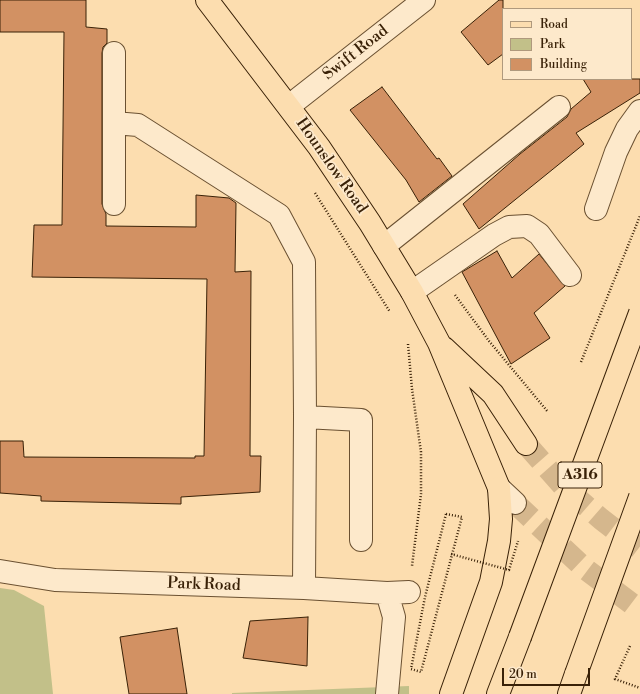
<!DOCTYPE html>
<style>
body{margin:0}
#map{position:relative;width:640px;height:694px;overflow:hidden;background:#fcddaf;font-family:"Libre Bodoni",serif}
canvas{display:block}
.legend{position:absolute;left:502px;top:8px;width:130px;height:72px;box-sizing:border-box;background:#fde9cb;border:1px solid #af997d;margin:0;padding:5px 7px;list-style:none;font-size:12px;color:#392107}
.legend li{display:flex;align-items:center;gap:8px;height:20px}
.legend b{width:20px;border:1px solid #af997d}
.scale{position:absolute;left:502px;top:668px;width:88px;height:18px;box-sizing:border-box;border:2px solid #392107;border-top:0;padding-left:5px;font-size:12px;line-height:14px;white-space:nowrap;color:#392107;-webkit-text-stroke:3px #fde9cb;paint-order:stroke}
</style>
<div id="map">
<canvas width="640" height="694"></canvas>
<ul class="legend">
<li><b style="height:5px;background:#fcddaf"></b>Road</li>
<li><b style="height:11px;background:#c2c089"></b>Park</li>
<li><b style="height:11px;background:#d29163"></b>Building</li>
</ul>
<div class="scale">20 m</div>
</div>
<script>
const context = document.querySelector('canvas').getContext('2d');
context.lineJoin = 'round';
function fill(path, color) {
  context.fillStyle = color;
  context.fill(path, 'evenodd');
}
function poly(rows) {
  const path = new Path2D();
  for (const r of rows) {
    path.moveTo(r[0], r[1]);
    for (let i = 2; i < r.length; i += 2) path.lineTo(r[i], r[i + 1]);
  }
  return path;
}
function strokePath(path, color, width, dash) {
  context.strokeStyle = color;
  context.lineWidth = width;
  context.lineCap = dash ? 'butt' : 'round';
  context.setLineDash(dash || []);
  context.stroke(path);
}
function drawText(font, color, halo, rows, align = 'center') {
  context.font = font + ' "Libre Bodoni",serif';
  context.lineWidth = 3.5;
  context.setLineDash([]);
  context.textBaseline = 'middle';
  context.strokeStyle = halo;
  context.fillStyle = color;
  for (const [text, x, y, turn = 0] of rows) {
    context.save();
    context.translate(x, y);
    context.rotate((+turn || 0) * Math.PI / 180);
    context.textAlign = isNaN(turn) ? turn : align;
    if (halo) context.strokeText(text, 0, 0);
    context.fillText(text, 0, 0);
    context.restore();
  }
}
const green = poly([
 [0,588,14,590,44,606,53,694,0,694],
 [409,686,409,694,232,694,232,693]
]);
const building = poly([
 [0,0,86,0,86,27,107,29,107,43,103,47,102,53,102,204,106,214,106,226,196,227,196,195,229,198,236,203,235,272,251,271,250,456,261,456,260,492,181,497,181,504,41,501,41,496,0,493,0,441,23,441,24,457,195,458,195,456,204,456,207,279,32,277,34,225,62,225,64,32,0,32,0,0],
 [499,0,503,0,503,54,488,65,461,32,499,0],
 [583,79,640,79,640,93,576,133,584,144,479,229,463,204,520,154,567,117,571,109,591,92,583,79],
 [382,87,437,159,439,158,452,176,419,202,406,180,350,110,382,87],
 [497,251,512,278,539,254,565,286,534,313,550,338,511,364,462,272,497,251],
 [308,617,307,666,243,658,250,621,308,617],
 [177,628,187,694,129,694,120,637,177,628]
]);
const minorTunnel = poly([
 [515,503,584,568,640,610]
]);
const majorTunnel = poly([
 [526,444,564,487,601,519,640,549]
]);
const path = poly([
 [315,193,390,312],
 [455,295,489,341,548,412],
 [408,344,412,389,421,452,421,494,412,566],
 [581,362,640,216],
 [446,514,462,517,421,672,411,669,425,597,446,514],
 [630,646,615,679,640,688]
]);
const minor = poly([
 [289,106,424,0],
 [114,123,138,125,279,215,304,262,305,417,304,588],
 [114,204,114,53],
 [596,209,616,152,627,129,640,111],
 [384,246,559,107],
 [412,292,494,235,509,227,527,226,539,234,570,275],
 [305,417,361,420,361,540],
 [499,488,515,503],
 [0,571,55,580,304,588,387,593,409,592],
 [387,694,394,617,387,593]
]);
const major = poly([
 [207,0,319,147,370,223,412,292,439,343,499,488],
 [444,348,493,394,526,444]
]);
const highway = poly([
 [451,694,491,582,499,541,501,519,499,488],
 [498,694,520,637],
 [569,694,576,674]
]);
const pathBridge = poly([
 [451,554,509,570,518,541]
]);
const highwayBridge = poly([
 [520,637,640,313],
 [576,674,640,497]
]);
const shields = [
 [580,475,44]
];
const shieldNames = [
 ["A316",580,475]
];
const streetNames = [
 ["Swift Road",356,53,-38],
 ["Hounslow Road",331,166,55],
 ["Park Road",204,585,2]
];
fill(green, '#c2c089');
fill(building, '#d29163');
strokePath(building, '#392107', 1);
strokePath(minorTunnel, '#d5b78d', 22, [22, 11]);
strokePath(majorTunnel, '#d5b78d', 22, [22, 11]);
strokePath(minor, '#6a5031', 24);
strokePath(major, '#392107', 24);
strokePath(highway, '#392107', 24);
strokePath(path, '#392107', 2.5, [1, 2]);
strokePath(minor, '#fde9cb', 22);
strokePath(major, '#fcddaf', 22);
strokePath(highway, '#fcddaf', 22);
strokePath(highwayBridge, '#392107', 24, []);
strokePath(pathBridge, '#392107', 2.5, [1, 2]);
strokePath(highwayBridge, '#fcddaf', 22);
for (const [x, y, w] of shields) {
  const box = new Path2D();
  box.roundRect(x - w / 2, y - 13, w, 26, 3);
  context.fillStyle = '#fde9cb';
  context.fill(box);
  strokePath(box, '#392107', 1);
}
drawText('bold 15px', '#392107', null, shieldNames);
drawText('16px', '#392107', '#fde9cb', streetNames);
</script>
